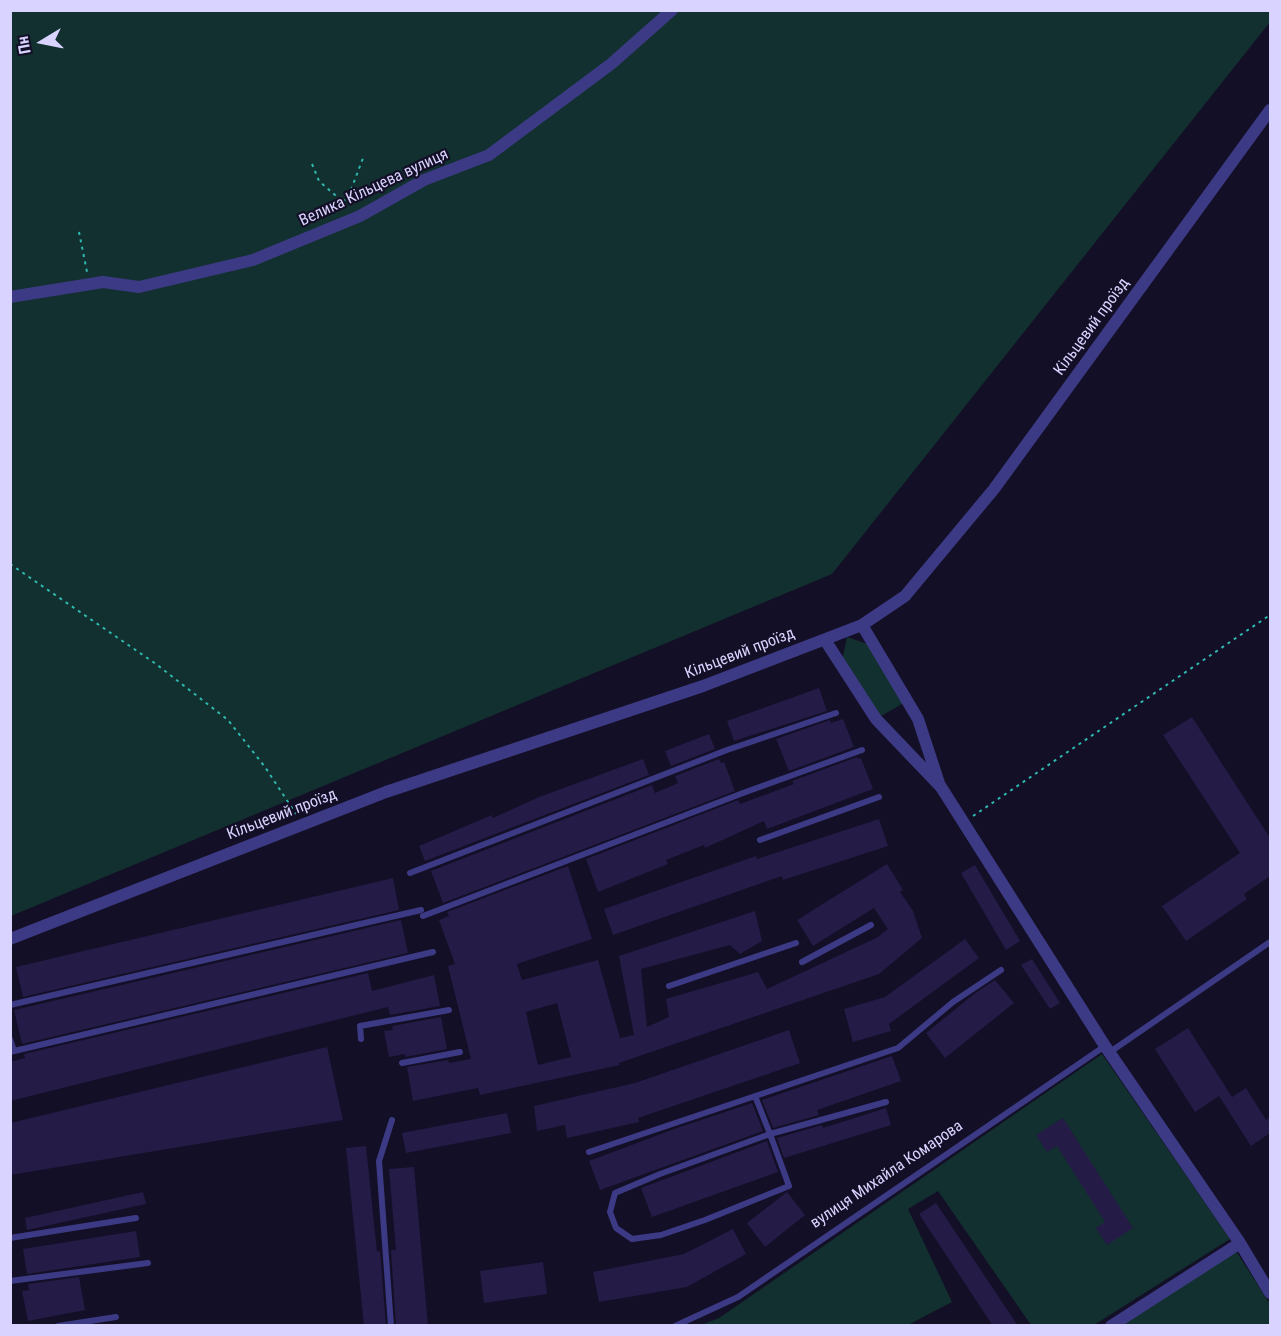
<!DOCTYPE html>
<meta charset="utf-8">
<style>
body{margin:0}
#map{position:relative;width:1281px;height:1336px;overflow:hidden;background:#130f26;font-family:"Roboto Condensed",sans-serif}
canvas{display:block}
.frame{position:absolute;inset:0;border:12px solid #d9d4ff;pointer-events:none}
.north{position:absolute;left:12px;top:12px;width:60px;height:60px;-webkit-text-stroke:4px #130f26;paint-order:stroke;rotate:260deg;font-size:16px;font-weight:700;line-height:24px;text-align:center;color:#d9d4ff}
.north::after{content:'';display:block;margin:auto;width:21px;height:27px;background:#d9d4ff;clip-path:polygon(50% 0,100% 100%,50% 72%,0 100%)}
</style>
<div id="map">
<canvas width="1281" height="1336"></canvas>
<div class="frame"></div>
<div class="north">Пн</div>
</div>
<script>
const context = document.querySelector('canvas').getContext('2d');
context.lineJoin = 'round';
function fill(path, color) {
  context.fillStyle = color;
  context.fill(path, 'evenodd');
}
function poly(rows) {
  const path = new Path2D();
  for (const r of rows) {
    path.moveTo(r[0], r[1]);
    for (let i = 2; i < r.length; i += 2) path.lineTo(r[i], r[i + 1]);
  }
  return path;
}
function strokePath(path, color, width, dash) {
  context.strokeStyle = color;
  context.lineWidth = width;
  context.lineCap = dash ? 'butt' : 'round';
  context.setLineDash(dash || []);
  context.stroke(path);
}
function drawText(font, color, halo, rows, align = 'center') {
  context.font = font + ' "Roboto Condensed",sans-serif';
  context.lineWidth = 4.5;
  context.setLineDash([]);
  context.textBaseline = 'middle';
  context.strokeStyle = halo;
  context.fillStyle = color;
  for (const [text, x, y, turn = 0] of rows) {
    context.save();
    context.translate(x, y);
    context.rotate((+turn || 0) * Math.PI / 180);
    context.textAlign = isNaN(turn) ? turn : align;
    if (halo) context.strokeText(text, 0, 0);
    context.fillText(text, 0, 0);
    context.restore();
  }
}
const green = poly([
 [11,11,1270,11,1270,22,832,574,11,916],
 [847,637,876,647,907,701,876,719,841,665],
 [1102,1054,1230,1239,1094,1325,1031,1325,938,1191,908,1209,952,1302,908,1325,699,1326,719,1318],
 [1236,1251,1270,1304,1270,1325,1120,1326]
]);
const building = poly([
 [819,688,827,711,734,741,727,721],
 [1192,717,1270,838,1270,876,1244,894,1247,899,1186,941,1162,906,1240,853,1163,735],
 [843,719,854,747,789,771,776,739,830,720,831,723],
 [709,734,715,749,671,766,665,751],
 [857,757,858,759,861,758,873,789,767,829,764,821,705,848,704,845,666,860,668,864,598,892,586,859,738,800,740,804,794,784,792,781],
 [643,759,649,775,425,861,419,846,492,815,493,818,539,797],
 [719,759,721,763,724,762,735,791,443,903,431,871,652,785,655,793,678,783,675,776],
 [879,819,888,846,783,880,782,876,613,935,604,909,756,856,757,859],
 [887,864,903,890,900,892,913,911,922,938,879,974,619,1063,620,1065,480,1095,478,1088,413,1101,407,1067,448,1060,449,1063,471,1059,448,966,455,964,439,920,449,916,447,912,568,866,592,939,517,964,522,980,598,960,620,1038,634,1035,619,956,755,911,762,941,740,954,730,945,641,969,647,1027,669,1017,666,999,758,972,767,989,876,938,888,929,874,908,813,946,797,920],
 [557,1003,571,1057,538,1065,526,1012],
 [975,865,1020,941,1006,950,961,873],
 [393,878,399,910,23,997,16,967],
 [401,920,408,953,22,1044,14,1010],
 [965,939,979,958,889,1024,891,1031,853,1042,844,1009,885,997],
 [1032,959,1060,1003,1050,1009,1021,965],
 [368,973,372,991,434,975,440,1006,390,1015,388,1007,10,1101,10,1062,25,1058,24,1054],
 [995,980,1014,1003,945,1058,926,1033,974,994],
 [441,1017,447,1049,405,1057,405,1054,389,1057,384,1031,393,1030,392,1026],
 [1188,1028,1232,1097,1246,1088,1266,1120,1270,1117,1270,1133,1251,1146,1219,1096,1195,1112,1155,1049],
 [789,1030,800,1063,638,1118,639,1122,567,1138,565,1125,537,1131,534,1106,635,1083],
 [327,1047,343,1120,10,1175,10,1123],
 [892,1056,901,1081,817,1110,819,1115,773,1128,762,1100],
 [752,1103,763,1131,600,1190,589,1161,677,1128],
 [886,1108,891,1125,784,1158,777,1138,822,1125,823,1128],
 [507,1113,511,1133,406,1153,402,1133],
 [1063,1118,1133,1228,1107,1245,1096,1228,1105,1222,1057,1146,1047,1152,1036,1135],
 [767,1141,778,1172,652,1217,641,1188],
 [366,1146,377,1252,380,1251,386,1326,364,1326,346,1148],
 [414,1167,428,1326,396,1326,391,1250,396,1250,389,1169],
 [143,1192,146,1204,27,1230,25,1218],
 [787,1192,805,1215,765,1247,747,1223],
 [936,1203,1018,1326,993,1326,919,1214],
 [733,1229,746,1254,687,1287,599,1302,593,1272,684,1254],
 [136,1231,140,1257,27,1274,23,1249],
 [543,1262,547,1294,484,1303,480,1271],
 [79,1277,85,1310,28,1321,22,1291,29,1290,28,1284]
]);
const path = poly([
 [312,164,319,181,343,202,346,209],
 [343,202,349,195,363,158],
 [79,232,87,272],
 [10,564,156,664,228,720,265,767,296,814],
 [973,816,1270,615]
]);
const lane = poly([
 [760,840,879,797],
 [410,873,727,750,836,713],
 [423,916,743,793,862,750],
 [802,962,871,925],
 [669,986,796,943],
 [10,1005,421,910],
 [10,1039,14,1051],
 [361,1039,360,1026,449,1010],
 [10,1052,433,952],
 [1110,1052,1270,942],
 [402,1063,460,1052],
 [755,1096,770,1134,789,1186,705,1220,661,1235,632,1239,616,1228,610,1212,615,1193,660,1174,770,1134,886,1102],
 [589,1152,898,1048,953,1002,1001,970],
 [10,1238,136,1218],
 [10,1281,148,1263],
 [58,1326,116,1317],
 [391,1326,379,1161,392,1120],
 [675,1326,738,1297,1105,1046]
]);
const street = poly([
 [10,297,103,282,139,287,253,260,360,216,424,180,489,155,611,64,672,10],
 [862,625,918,719,939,783],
 [825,640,876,719,941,787,1105,1046,1240,1243,1270,1293],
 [10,939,386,792,703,686,862,625,905,596,994,489,1270,110],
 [1111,1326,1240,1243]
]);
const streetNames = [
 ["Велика Кільцева вулиця",374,188,-25],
 ["Кільцевий проїзд",1092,327,-54],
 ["Кільцевий проїзд",740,654,-21],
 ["Кільцевий проїзд",282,815,-21],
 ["вулиця Михайла Комарова",887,1175,-34]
];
fill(green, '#12302f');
fill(building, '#241b47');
strokePath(path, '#2fb8b0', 2, [3, 4.5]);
strokePath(lane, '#3d3a85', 6);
strokePath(street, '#3d3a85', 12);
drawText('16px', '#d9d4ff', '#130f26', streetNames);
</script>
